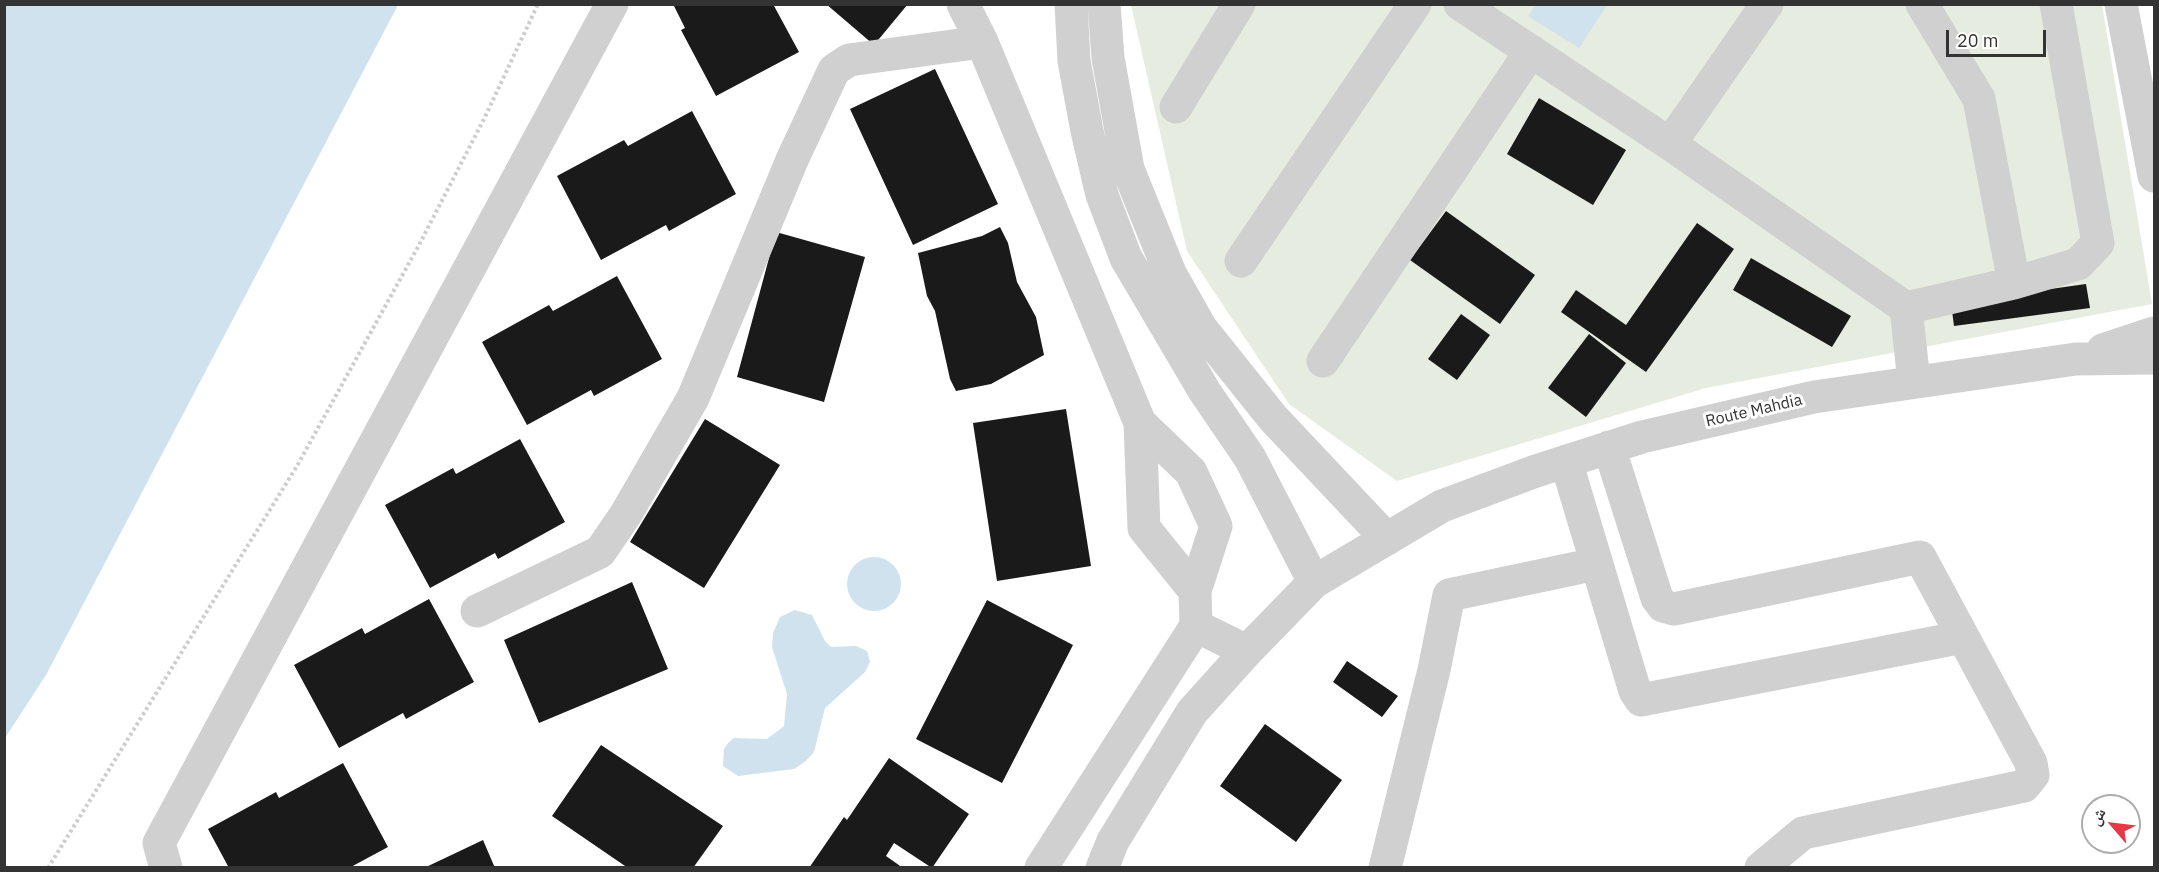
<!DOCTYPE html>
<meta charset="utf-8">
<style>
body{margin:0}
#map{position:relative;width:2159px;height:872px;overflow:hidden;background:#fff;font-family:"IBM Plex Sans","Noto Naskh Arabic",sans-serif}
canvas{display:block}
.frame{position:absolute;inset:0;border:6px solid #333;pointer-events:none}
.north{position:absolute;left:2081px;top:794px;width:60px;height:60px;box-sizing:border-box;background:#fff;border:2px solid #adadad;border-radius:50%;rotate:298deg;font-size:16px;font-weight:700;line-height:24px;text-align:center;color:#333}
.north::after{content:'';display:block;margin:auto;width:21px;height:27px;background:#e63946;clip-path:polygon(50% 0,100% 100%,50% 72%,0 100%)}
.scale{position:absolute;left:1946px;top:30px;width:100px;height:27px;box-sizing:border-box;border:3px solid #333;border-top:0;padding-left:8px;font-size:18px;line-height:21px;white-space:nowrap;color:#333;-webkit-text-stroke:4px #fff;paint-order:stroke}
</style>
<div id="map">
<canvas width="2159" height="872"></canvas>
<div class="frame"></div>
<div class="north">ش</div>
<div class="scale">20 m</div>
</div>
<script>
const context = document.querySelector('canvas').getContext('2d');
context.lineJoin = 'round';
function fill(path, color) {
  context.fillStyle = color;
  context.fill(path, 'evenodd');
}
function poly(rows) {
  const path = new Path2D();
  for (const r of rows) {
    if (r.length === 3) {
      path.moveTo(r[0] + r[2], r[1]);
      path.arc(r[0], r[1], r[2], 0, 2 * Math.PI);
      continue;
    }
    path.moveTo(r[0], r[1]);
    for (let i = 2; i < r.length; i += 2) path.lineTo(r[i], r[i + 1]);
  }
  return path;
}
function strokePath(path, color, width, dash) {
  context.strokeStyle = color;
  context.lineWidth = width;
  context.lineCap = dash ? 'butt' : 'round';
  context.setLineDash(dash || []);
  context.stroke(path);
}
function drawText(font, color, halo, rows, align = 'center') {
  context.font = font + ' "IBM Plex Sans",sans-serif';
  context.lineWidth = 6;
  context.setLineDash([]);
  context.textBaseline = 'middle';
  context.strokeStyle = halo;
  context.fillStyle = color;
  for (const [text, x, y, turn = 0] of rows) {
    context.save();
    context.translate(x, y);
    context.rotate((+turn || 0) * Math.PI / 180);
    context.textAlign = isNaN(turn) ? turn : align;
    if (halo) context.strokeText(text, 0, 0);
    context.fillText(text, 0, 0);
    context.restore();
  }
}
const green = poly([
 [1131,5,2102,5,2152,304,1706,388,1397,481,1289,404,1187,251]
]);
const water = poly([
 [5,4,398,5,46,675,5,738],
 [1536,4,1607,4,1607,5,1579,48,1528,16],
 [874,584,27],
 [795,610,812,615,825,641,831,647,856,646,867,651,870,662,865,672,825,708,814,752,806,761,794,769,738,776,723,766,724,749,728,743,734,738,767,739,784,726,787,694,772,647,773,633,780,617]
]);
const building = poly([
 [673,4,773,4,799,52,716,96,681,30,685,28],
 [826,4,908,4,874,45],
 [935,69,998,204,913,245,850,109],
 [1539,98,1626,150,1593,205,1507,154],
 [692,111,736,194,669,231,666,225,601,260,557,176,624,140,628,146],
 [1446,211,1535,275,1500,324,1410,260],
 [1697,223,1734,249,1646,372,1561,312,1576,290,1626,325],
 [1000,227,1008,243,1017,282,1036,317,1044,355,991,384,956,391,950,379,935,311,927,296,918,253,982,236],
 [776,232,865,257,824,402,737,377],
 [1751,258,1851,316,1832,347,1733,290],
 [617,276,662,359,594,396,591,390,527,425,482,342,549,305,553,311],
 [2086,284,2090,308,1954,326,1951,303],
 [1461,314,1490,335,1457,380,1428,359],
 [1589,334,1626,363,1586,417,1548,388],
 [1066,409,1091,566,997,581,973,423],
 [705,419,780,465,704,588,630,542],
 [520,439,565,522,498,559,495,553,430,588,385,505,453,468,456,474],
 [632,582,668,669,539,723,504,640],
 [429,599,474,682,406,719,403,713,339,748,294,665,362,628,365,634],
 [987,600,1073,645,1002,783,916,739],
 [1347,661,1398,696,1382,717,1333,682],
 [1265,724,1342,780,1296,842,1220,786],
 [601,745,723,826,693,868,628,868,552,816],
 [889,758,969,814,932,868,894,843,886,856,903,868,809,868,844,817,847,820],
 [343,763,388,847,349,868,229,868,208,829,276,792,279,798],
 [483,840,495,868,424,868]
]);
const path = poly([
 [48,868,297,466,419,245,485,117,538,4]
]);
const minor = poly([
 [963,4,982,42,1140,423,1144,528,1195,591],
 [1071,4,1074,61,1087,131,1102,195,1126,258,1205,392,1250,458,1314,582],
 [1104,4,1108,58,1128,169,1170,273,1201,328,1273,418,1387,539],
 [1460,4,1670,144],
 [1767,4,1670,144,1906,308],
 [2121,4,2154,176],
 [1176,107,1239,4],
 [1241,261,1415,4],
 [2014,283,2078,264,2098,243,2056,4],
 [2103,350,2154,333],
 [1323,361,1531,51],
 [1914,382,1906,308,2014,283,1979,99,1922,4],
 [1140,423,1191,472,1216,526,1195,591,1196,626,1247,651],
 [1609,447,1657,598,1663,606,1674,609,1920,557,2031,763,2033,775,2024,786,1803,833,1761,868],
 [1566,461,1635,691,1641,700,1963,637],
 [477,611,600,552,626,514,693,398,792,160,834,70,849,60,982,42],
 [166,868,159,843,612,4],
 [1041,868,1196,626],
 [1102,868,1113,841,1192,712,1247,651,1314,582,1442,506,1536,471,1642,437,1814,397,2076,359,2154,358],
 [1385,868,1434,670,1449,595,1596,564]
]);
const streetNames = [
 ["Route Mahdia",1754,411,-13]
];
fill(green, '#e6ecdf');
fill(water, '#cfe2ee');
fill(building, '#1a1a1a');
strokePath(path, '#cdcdcd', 4, [3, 3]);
strokePath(minor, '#d0d0d0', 33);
drawText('16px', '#333', '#fff', streetNames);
</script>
